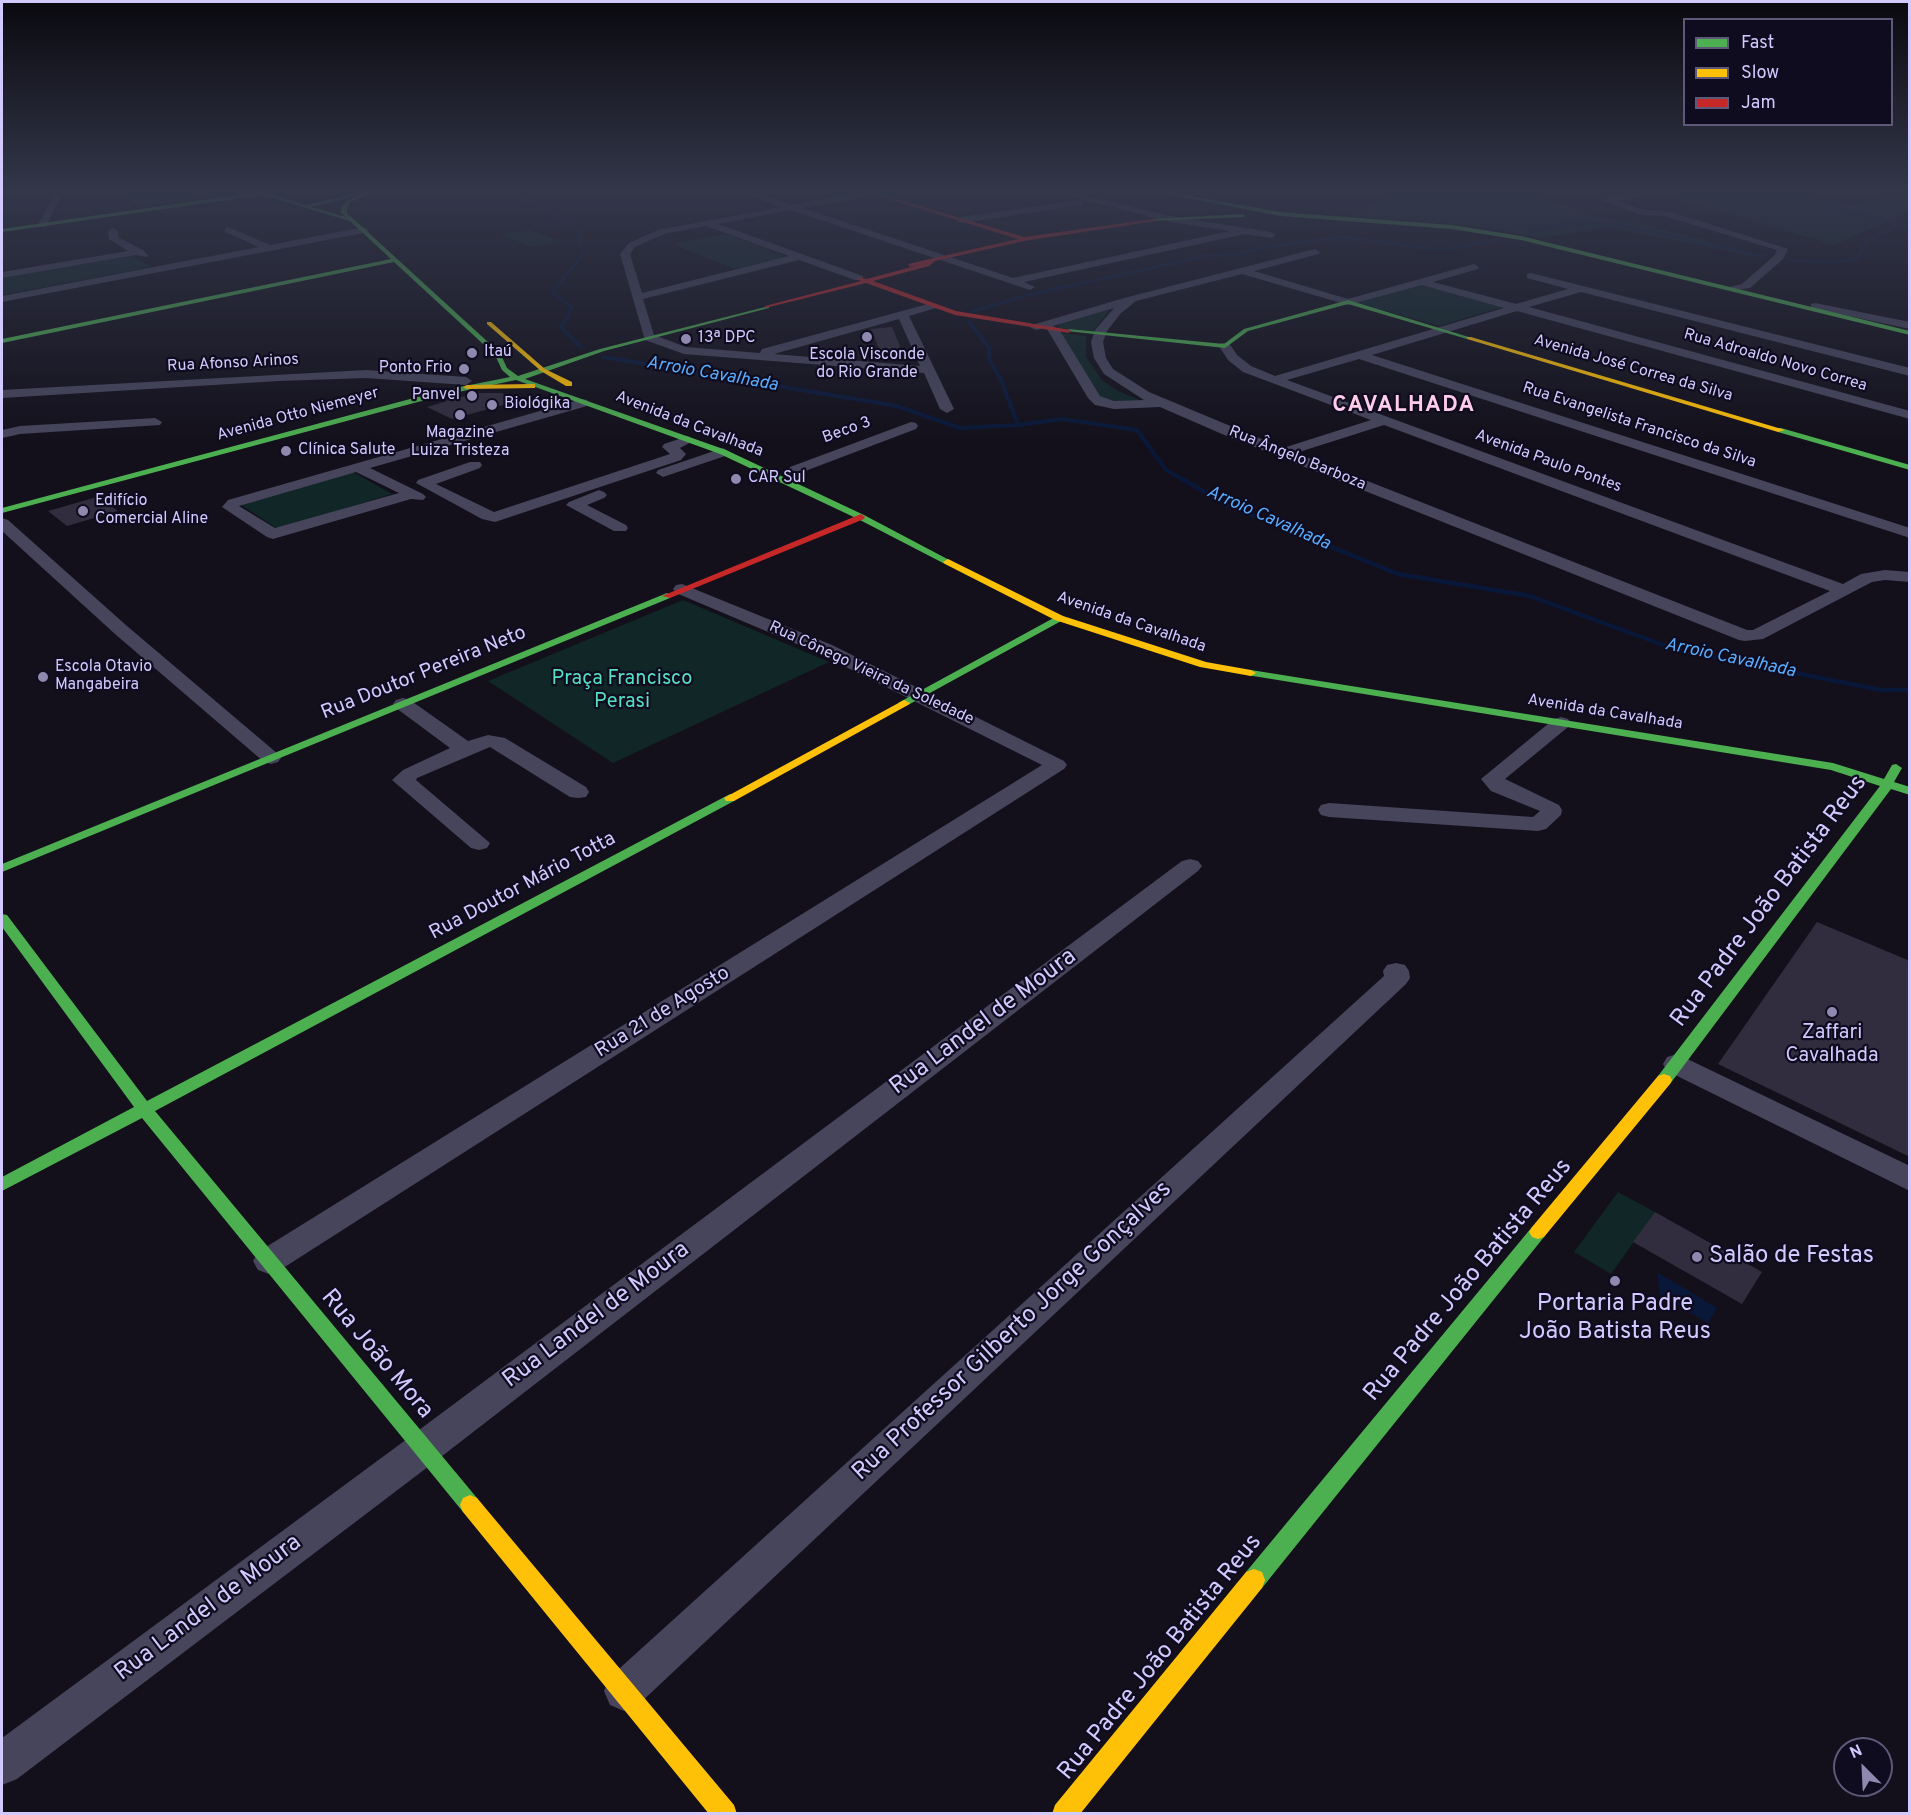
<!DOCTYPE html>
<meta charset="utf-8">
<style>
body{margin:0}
#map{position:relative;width:1911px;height:1815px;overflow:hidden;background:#13101b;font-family:Overpass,sans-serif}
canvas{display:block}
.frame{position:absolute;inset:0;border:3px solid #d2caff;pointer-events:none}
.legend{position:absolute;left:1683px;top:18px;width:210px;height:108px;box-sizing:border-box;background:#100c1f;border:2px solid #5e5879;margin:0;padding:8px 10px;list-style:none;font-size:18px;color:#d2caff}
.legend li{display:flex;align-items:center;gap:12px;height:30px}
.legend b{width:30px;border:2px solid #5e5879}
.north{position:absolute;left:1833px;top:1737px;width:60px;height:60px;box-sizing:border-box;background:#100c1f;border:2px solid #5e5879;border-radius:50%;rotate:336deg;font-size:16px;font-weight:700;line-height:24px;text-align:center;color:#d2caff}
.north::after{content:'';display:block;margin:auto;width:21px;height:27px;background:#8f89af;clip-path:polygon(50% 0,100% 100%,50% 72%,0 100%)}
</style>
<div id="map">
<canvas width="1911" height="1815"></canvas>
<div class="frame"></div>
<ul class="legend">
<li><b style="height:8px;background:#4caf50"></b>Fast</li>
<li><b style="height:8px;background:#ffc107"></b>Slow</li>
<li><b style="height:8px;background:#c62828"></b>Jam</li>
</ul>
<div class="north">N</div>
</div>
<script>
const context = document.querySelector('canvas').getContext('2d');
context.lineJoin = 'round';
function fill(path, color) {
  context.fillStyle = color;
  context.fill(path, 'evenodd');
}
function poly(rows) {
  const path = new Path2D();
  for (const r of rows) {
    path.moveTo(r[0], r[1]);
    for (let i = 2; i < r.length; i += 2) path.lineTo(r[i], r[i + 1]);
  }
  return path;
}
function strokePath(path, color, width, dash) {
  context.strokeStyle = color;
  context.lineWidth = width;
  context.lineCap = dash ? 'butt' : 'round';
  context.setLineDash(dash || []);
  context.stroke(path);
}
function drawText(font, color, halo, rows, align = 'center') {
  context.font = font + ' Overpass,sans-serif';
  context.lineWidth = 4.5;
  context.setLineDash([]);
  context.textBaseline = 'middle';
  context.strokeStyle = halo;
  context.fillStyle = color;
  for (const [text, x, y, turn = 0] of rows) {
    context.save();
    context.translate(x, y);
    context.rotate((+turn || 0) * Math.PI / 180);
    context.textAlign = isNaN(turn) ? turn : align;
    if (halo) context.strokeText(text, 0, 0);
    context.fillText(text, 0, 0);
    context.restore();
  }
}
const green = poly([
 [118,192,240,192,140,207],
 [1397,192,1526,192,1600,218,1629,221,1756,254,1747,255,1609,227,1541,238,1483,227,1351,216],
 [1655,192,1804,192,1796,195,1850,206,1902,195,1909,196,1909,212,1834,245],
 [530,230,562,242,532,247,501,235],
 [726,234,787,257,735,269,673,244],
 [132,256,152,267,2,295,2,277],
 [1421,283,1506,306,1439,326,1354,302],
 [1111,308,1093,331,1059,328,1058,324],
 [1060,333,1086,336,1086,357,1102,380,1118,391,1144,402,1119,404,1101,398],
 [353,472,392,494,278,529,241,505],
 [683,600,829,662,613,763,488,681],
 [1618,1192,1655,1212,1611,1274,1574,1252]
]);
const water = poly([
 [1657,1272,1717,1308,1708,1323,1660,1295]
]);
const streamFar2 = poly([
 [512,192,578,228,583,255,552,292,572,308,566,318],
 [1803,192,1834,208,1892,222],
 [1895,226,1910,227],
 [1527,233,1569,223,1615,224,1766,257],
 [1791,261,1839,262,1858,259,1866,241,1895,226,1892,222,1910,217],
 [971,312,1028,295,1211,255,1238,254,1267,247,1342,237,1432,249,1449,249,1496,240]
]);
const streamFar1 = poly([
 [567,317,561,328,581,347],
 [969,322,989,348,989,359,1001,380,1018,425],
 [603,357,897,406,960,428,1018,425,1062,419,1137,430,1166,470,1187,482]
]);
const stream = poly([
 [1184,480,1227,505,1398,574,1530,596,1674,649,1881,690,1910,690]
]);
const building = poly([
 [892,327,904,356,882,356,871,329],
 [479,393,501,393,522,400,452,419,427,407,447,401,446,400],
 [97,497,118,511,67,526,48,511],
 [1817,922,1910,961,1910,1157,1718,1064],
 [1655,1212,1762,1272,1742,1304,1633,1242]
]);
const street = poly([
 [52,192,60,192,61,196,46,227,40,227,38,225,53,196,52,192],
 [741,192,755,192,792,205,859,192,874,192,870,196,803,208,1013,278,1230,231,1171,222,1053,192,1070,192,1171,216,1271,232,1276,235,1271,238,1245,234,1024,282,1035,287,1030,290,791,210,718,224,863,276,863,280,855,280,799,260,643,299,654,335,686,347,760,353,762,349,928,304,936,304,936,308,909,316,954,409,947,413,940,409,924,373,684,354,645,340,620,254,629,243,658,230,781,207,741,192],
 [706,226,789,256,642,293,630,254,635,247,664,234,706,226],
 [899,319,920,366,774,354,899,319],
 [1626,192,1639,192,1644,196,1617,201,1645,210,1668,211,1788,249,1783,259,1750,288,1729,291,1729,287,1742,284,1775,255,1777,250,1664,216,1641,215,1600,200,1604,197,1629,195,1626,192],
 [1079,200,1083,203,1082,205,961,223,956,220,961,217,1079,200],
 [228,227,270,245,364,227,369,230,364,233,2,302,2,296,259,247,225,232,225,228,228,227],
 [113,228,118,231,119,238,143,250,148,255,147,257,136,255,2,278,2,272,128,251,109,239,108,231,113,228],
 [1315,249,1320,252,1319,254,1254,271,1348,299,1474,264,1479,267,1478,269,1433,282,1516,304,1568,289,1527,278,1527,274,1531,273,1910,368,1910,376,1581,292,1529,307,1910,411,1910,419,1517,311,1372,355,1910,528,1910,538,1359,359,1287,380,1843,584,1861,574,1885,570,1910,572,1910,582,1885,580,1872,582,1763,639,1745,641,1739,640,1222,434,1160,407,1114,409,1095,405,1088,398,1047,329,1049,327,1036,330,1030,327,1032,325,1128,297,1315,249],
 [1242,274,1348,305,1422,285,1504,308,1275,376,1251,366,1237,355,1229,343,1221,343,1219,346,1228,360,1243,372,1371,420,1283,448,1149,392,1113,369,1106,358,1103,342,1107,331,1120,314,1136,301,1242,274],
 [1114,308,1095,330,1091,342,1094,358,1104,374,1144,400,1114,401,1100,396,1059,329,1053,326,1114,308],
 [1384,425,1830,591,1753,630,1747,630,1296,453,1384,425],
 [1815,303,1910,322,1910,329,1811,308,1811,304,1815,303],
 [366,370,466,377,472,381,466,385,366,378,279,381,2,398,2,390,366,370],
 [582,399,587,400,589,403,587,406,370,468,423,494,426,497,423,500,411,499,273,539,267,537,222,507,228,500,582,399],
 [356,472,399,493,275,528,239,506,356,472],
 [155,418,162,422,160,425,20,434,2,438,2,430,20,426,155,418],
 [911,422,916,423,918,426,916,429,800,473,795,474,788,470,790,467,911,422],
 [688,436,695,440,680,448,686,454,681,460,495,522,482,519,416,483,418,480,470,462,480,462,482,465,480,468,436,484,494,512,670,454,662,447,664,444,688,436],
 [723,448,730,452,728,455,663,477,656,473,658,470,723,448],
 [599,490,604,492,607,495,604,498,587,505,626,525,628,528,626,531,614,531,566,505,569,502,599,490],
 [2,518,8,520,127,626,278,754,281,758,278,762,271,764,264,762,115,634,2,531,2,518],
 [682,584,832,645,1064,761,1067,765,1064,769,280,1270,269,1274,258,1270,253,1261,258,1252,1042,765,818,653,676,593,673,589,676,585,682,584],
 [403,698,410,700,468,741,488,735,505,738,586,787,589,792,586,797,578,798,570,797,490,747,417,778,416,780,490,843,487,848,479,850,471,848,392,780,403,770,450,748,396,708,393,704,396,700,403,698],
 [1561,717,1568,719,1571,723,1568,727,1505,779,1559,805,1562,810,1561,815,1546,829,1538,831,1329,817,1321,815,1318,810,1321,805,1329,803,1533,817,1540,811,1491,791,1481,779,1554,719,1561,717],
 [1190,859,1198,861,1202,866,1198,871,437,1460,17,1779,2,1785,2,1738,411,1436,1182,861,1190,859],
 [1396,963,1405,965,1409,971,1410,978,1406,984,638,1705,624,1711,610,1705,604,1691,610,1677,1384,976,1383,971,1387,965,1396,963],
 [1677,1054,1910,1166,1910,1191,1667,1071,1663,1064,1667,1057,1677,1054]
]);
const fast = poly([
 [257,192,266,192,306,205,361,192,374,192,351,202,347,208,347,213,500,353,507,368,518,376,600,349,769,306,769,308,604,351,525,379,726,450,864,515,953,562,945,564,858,519,720,454,516,380,444,395,2,513,2,508,440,391,510,377,502,370,495,355,394,262,2,343,2,339,391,259,350,221,263,195,2,232,2,229,257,192],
 [356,196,347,200,341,208,341,213,346,217,311,207,356,196],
 [1157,192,1169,192,1280,212,1452,225,1521,236,1910,331,1910,335,1521,240,1452,229,1280,216,1157,192],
 [1243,214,1245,217,1150,221,1153,219,1243,214],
 [1348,300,1472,338,1467,339,1348,304,1248,331,1225,348,1066,331,1069,329,1224,344,1244,329,1348,300],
 [1781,428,1910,465,1910,470,1778,432,1778,428,1781,428],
 [667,593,672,596,670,598,2,872,2,864,667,593],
 [1059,615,1063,616,1063,620,908,705,904,706,898,703,1059,615],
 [1251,670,1833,763,1884,779,1892,765,1896,764,1902,768,1894,782,1910,787,1910,795,1891,789,1670,1084,1664,1086,1658,1084,1656,1080,1658,1076,1880,786,1831,770,1247,675,1247,671,1251,670],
 [730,794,734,795,736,798,734,801,155,1111,477,1498,480,1505,477,1512,470,1515,463,1512,142,1118,2,1191,2,1177,134,1107,2,927,2,914,7,915,147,1101,730,794],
 [1538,1225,1544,1227,1547,1232,1544,1237,1262,1588,1254,1591,1246,1588,1243,1580,1246,1572,1532,1227,1538,1225]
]);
const slow = poly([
 [487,322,491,322,545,369,572,382,572,386,566,386,541,371,487,324,487,322],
 [1467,337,1471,337,1785,430,1778,432,1467,339,1467,337],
 [532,384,535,384,535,388,467,389,463,387,467,385,532,384],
 [948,559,1063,616,1206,662,1251,670,1256,673,1251,676,1200,667,1055,620,945,564,943,562,948,559],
 [904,700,910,703,908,705,734,801,726,801,724,798,904,700],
 [1664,1074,1670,1076,1672,1080,1670,1084,1544,1237,1538,1239,1532,1237,1529,1232,1532,1227,1658,1076,1664,1074],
 [470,1495,477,1498,734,1805,737,1814,709,1814,463,1512,460,1505,463,1498,470,1495],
 [1254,1569,1262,1572,1265,1580,1262,1588,1080,1814,1052,1814,1055,1805,1246,1572,1254,1569]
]);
const jam = poly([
 [874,192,1024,237,1153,219,1156,221,1024,241,935,261,929,266,873,281,956,311,1071,330,1069,333,955,315,866,283,765,308,765,306,861,281,857,279,857,277,867,279,926,263,910,267,908,264,1018,239,865,192,874,192],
 [861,514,865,517,864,519,670,598,662,596,861,514]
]);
const markers = [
 [867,337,6,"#8f89af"],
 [686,339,6,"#8f89af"],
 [472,353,6,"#8f89af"],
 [464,369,6,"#8f89af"],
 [472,396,6,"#8f89af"],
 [492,405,6,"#8f89af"],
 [460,415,6,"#8f89af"],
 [286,451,6,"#8f89af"],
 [736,479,6,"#8f89af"],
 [83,511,6,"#8f89af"],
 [43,677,6,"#8f89af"],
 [1832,1012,6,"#8f89af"],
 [1697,1257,6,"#8f89af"],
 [1615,1281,6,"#8f89af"]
];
const farPoinames = [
 ["13ª DPC",698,339],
 ["Itaú",484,353],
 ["Escola Visconde",867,356,"center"],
 ["do Rio Grande",867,374,"center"],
 ["Ponto Frio",452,369,"right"],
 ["Panvel",460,396,"right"],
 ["Biológika",504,405],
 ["Magazine",460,434,"center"],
 ["Luiza Tristeza",460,452,"center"],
 ["Clínica Salute",298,451],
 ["CAR Sul",748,479],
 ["Edifício",95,502],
 ["Comercial Aline",95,520],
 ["Escola Otavio",55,668],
 ["Mangabeira",55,686]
];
const farStreetnames = [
 ["Rua Adroaldo Novo Correa",1775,361,16],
 ["Rua Afonso Arinos",233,364,-3],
 ["Avenida José Correa da Silva",1633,369,16],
 ["Avenida Otto Niemeyer",298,415,-15],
 ["Avenida da Cavalhada",689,425,21],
 ["Rua Evangelista Francisco da Silva",1639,426,18],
 ["Beco 3",847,431,-20],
 ["Rua Ângelo Barboza",1297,459,22],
 ["Avenida Paulo Pontes",1548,462,20],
 ["Avenida da Cavalhada",1131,623,19],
 ["Rua Cônego Vieira da Soledade",871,674,25],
 ["Avenida da Cavalhada",1605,713,9]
];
const farWaternames = [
 ["Arroio Cavalhada",712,375,10],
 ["Arroio Cavalhada",1268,519,24],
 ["Arroio Cavalhada",1730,659,12]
];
const streetNames = [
 ["Rua Doutor Pereira Neto",424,674,-22],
 ["Rua Doutor Mário Totta",523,887,-28],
 ["Rua 21 de Agosto",663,1013,-32]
];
const parkNames = [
 ["Praça Francisco",622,680],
 ["Perasi",622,703]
];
const poiNames = [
 ["Zaffari",1832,1034],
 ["Cavalhada",1832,1057]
];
const farDistrictnames = [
 ["CAVALHADA",1404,407]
];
const nearStreetnames = [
 ["Rua Padre João Batista Reus",1770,902,-53],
 ["Rua Landel de Moura",984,1023,-37],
 ["Rua Padre João Batista Reus",1469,1281,-50],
 ["Rua Landel de Moura",597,1316,-37],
 ["Rua Professor Gilberto Jorge Gonçalves",1013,1332,-43],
 ["Rua João Mora",376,1355,50],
 ["Rua Landel de Moura",209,1609,-37],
 ["Rua Padre João Batista Reus",1161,1658,-51]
];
const nearPoinames = [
 ["Salão de Festas",1709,1257],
 ["Portaria Padre",1615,1305,"center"],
 ["João Batista Reus",1615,1333,"center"]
];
fill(green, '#102627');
fill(water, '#091839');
strokePath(streamFar2, '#091839', 3);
strokePath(streamFar1, '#091839', 4);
strokePath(stream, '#091839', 4.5);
fill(building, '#312d3e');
fill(street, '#46455c');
fill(fast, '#4caf50');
fill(slow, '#ffc107');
fill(jam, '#c62828');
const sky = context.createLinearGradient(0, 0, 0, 446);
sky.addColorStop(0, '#0a090f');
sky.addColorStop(0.43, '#33374a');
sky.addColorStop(1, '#33374a00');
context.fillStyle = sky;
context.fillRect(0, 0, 1911, 446);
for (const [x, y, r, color] of markers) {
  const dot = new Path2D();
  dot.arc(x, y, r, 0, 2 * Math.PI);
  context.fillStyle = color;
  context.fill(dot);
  strokePath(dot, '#100c1f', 2);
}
drawText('16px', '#d2caff', '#100c1f', farPoinames, 'left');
drawText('16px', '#d2caff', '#100c1f', farStreetnames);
drawText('italic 18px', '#58adff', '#100c1f', farWaternames);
drawText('20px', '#d2caff', '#100c1f', streetNames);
drawText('20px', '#56dfc1', '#100c1f', parkNames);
drawText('20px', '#d2caff', '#100c1f', poiNames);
context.letterSpacing = '1.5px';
drawText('bold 22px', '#ffcceb', '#100c1f', farDistrictnames);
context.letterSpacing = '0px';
drawText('24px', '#d2caff', '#100c1f', nearStreetnames);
drawText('24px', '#d2caff', '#100c1f', nearPoinames, 'left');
</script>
